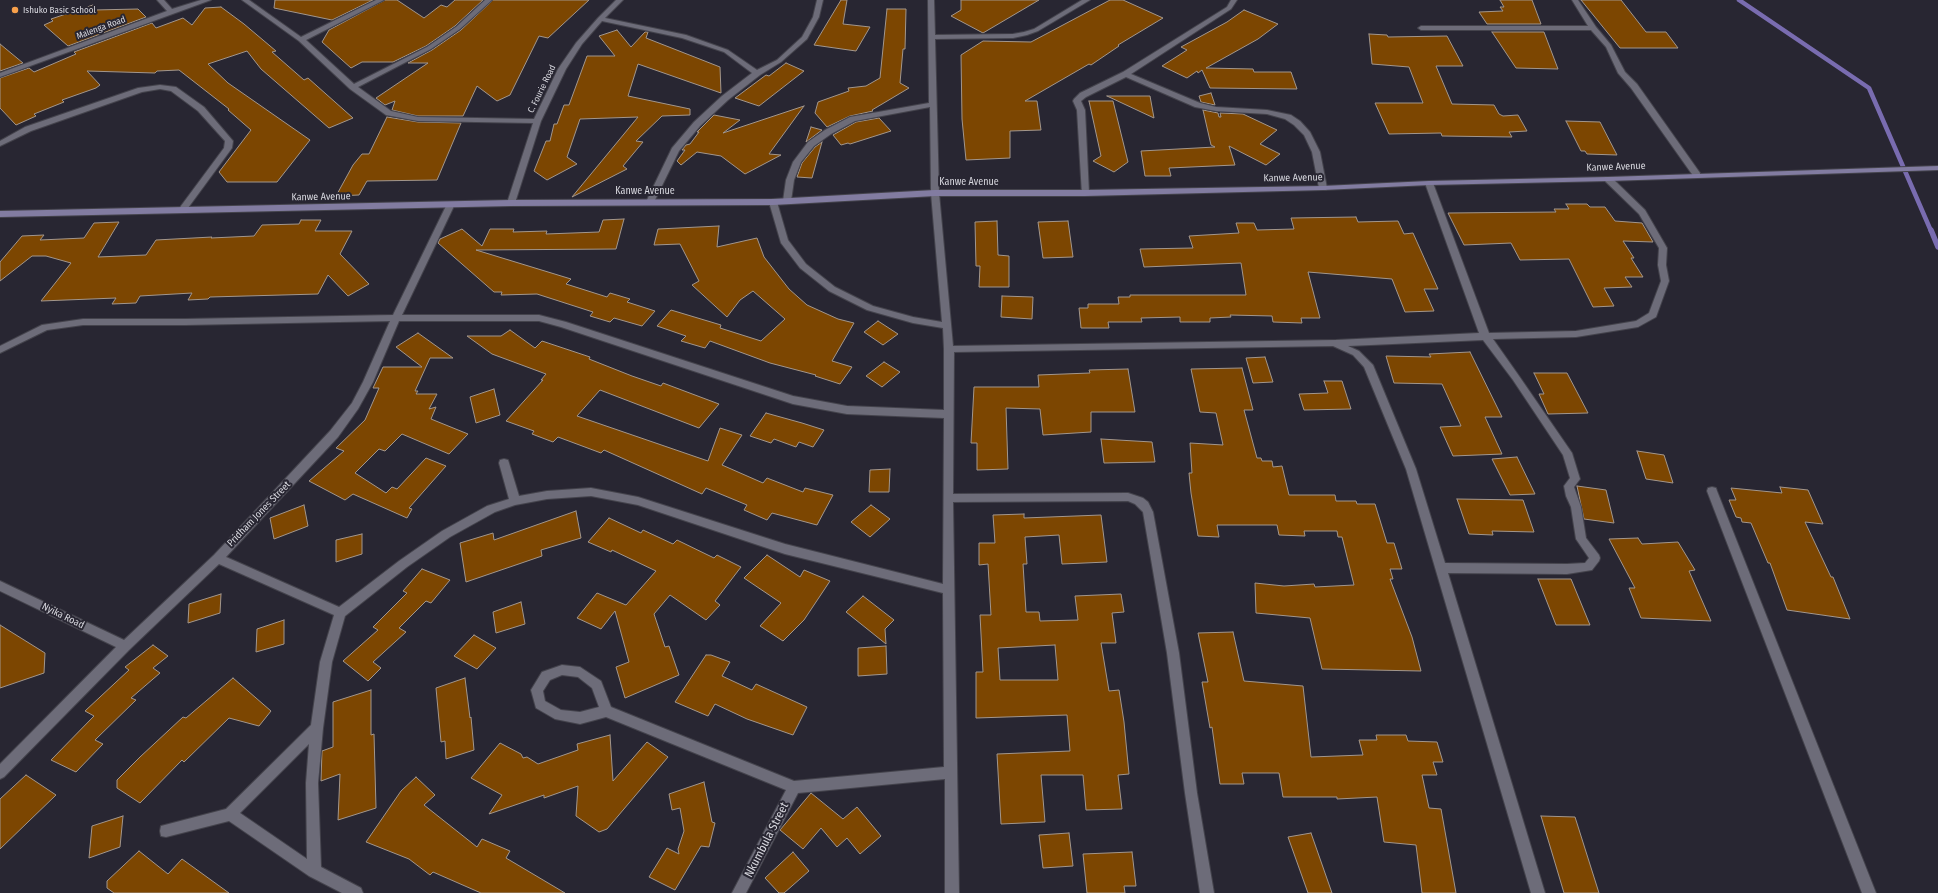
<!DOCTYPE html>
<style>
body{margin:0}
canvas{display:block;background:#282632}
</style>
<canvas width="1938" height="893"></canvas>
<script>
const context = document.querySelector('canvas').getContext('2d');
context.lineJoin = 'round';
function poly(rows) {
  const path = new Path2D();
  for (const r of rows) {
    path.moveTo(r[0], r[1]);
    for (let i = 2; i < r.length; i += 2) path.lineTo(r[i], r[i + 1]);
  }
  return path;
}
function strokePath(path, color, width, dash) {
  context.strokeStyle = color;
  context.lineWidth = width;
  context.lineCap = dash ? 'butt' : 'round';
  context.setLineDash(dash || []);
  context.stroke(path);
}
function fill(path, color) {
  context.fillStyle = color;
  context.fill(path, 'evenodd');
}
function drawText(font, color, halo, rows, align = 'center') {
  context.font = font + ' "Fira Sans Condensed",sans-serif';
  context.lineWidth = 4;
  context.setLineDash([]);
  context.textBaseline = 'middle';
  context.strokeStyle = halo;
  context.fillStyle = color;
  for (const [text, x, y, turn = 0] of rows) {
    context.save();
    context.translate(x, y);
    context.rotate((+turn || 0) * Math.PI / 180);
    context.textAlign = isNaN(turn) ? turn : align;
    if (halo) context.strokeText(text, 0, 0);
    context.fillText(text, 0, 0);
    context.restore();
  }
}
const streamFar1 = poly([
 [1739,0,1869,88,1931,231]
]);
const stream = poly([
 [1931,230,1938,247]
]);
const building = poly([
 [275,0,373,0,332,20,274,8,275,0],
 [385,0,397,0,424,18,441,5,447,7,455,0,483,0,455,26,426,46,393,62,362,62,351,68,322,42,329,30,385,0],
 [493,0,589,0,548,38,539,36,510,95,497,101,477,86,463,116,418,116,392,110,395,101,385,105,376,98,428,63,408,63,432,50,461,30,493,0],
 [841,0,847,0,843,24,870,27,856,51,814,45,841,0],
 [961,0,1039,0,983,33,951,16,961,10,961,0],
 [1110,0,1123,0,1163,18,1118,45,1119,46,1091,65,1089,64,1025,101,1037,101,1041,130,1010,131,1010,158,966,160,962,119,961,55,983,41,1031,42,1110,0],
 [1500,0,1532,0,1541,24,1487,24,1479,12,1503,11,1500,7,1504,7,1500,0],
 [1581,0,1621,0,1646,32,1666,32,1678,48,1620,48,1581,0],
 [93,5,94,10,138,9,146,17,68,46,44,25,53,21,51,19,93,5],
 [221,7,244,24,276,51,272,52,304,80,308,78,353,118,329,128,261,69,247,51,208,64,228,83,310,140,277,182,227,182,219,172,251,130,228,110,229,109,179,70,157,71,155,73,87,71,100,85,96,88,62,100,64,102,34,114,36,116,16,125,0,108,0,78,29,68,34,72,76,54,74,52,152,23,156,28,183,18,192,25,205,8,221,7],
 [887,9,906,9,905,49,903,49,900,83,909,88,872,110,873,111,850,116,827,127,815,113,818,102,849,91,848,88,866,86,880,78,887,9],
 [1244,10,1278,24,1258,39,1206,68,1253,69,1254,72,1291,72,1297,89,1210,88,1202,70,1198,73,1197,71,1187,78,1162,66,1187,50,1181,47,1227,22,1244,10],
 [617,30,631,47,645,32,648,32,646,38,720,67,721,93,638,64,628,96,690,109,690,115,662,116,636,141,643,142,623,166,627,169,572,197,638,117,580,119,567,157,577,164,547,180,534,171,546,141,550,141,554,124,557,124,564,105,569,105,587,56,615,56,599,36,617,30],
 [1492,32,1544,32,1558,69,1516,68,1492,32],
 [1369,34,1387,35,1388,37,1447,36,1463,66,1436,66,1452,104,1494,105,1499,114,1503,116,1518,115,1527,131,1509,132,1512,137,1442,136,1441,133,1389,134,1375,103,1423,103,1409,67,1372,64,1369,34],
 [0,44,23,63,0,71,0,44],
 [786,63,804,71,759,106,735,98,766,75,769,76,786,63],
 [1211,93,1215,105,1201,102,1199,96,1211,93],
 [1107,96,1150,96,1154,118,1107,96],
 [1089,101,1113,101,1128,162,1114,172,1093,161,1101,156,1089,101],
 [804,106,769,154,781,155,745,174,721,156,697,152,681,165,677,161,685,150,682,150,686,145,690,144,699,132,697,132,714,115,740,120,723,133,804,106],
 [1203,110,1218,113,1219,117,1221,117,1220,113,1243,114,1277,130,1260,144,1280,154,1266,165,1229,146,1235,165,1169,168,1171,176,1145,176,1141,151,1215,147,1211,145,1203,110],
 [387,117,418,122,461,123,437,180,367,181,359,195,336,196,353,165,362,154,369,154,387,117],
 [879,118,891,131,850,144,848,143,841,145,833,135,856,122,879,118],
 [1566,121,1600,122,1617,155,1587,154,1585,151,1581,151,1566,121],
 [811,127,822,130,806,142,811,127],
 [822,142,812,178,797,177,802,163,815,147,822,142],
 [1566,204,1587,204,1590,207,1605,207,1615,221,1642,223,1653,242,1623,241,1634,258,1631,258,1643,277,1625,277,1632,287,1604,288,1614,306,1593,307,1569,259,1520,260,1511,243,1464,245,1448,213,1556,212,1554,209,1569,209,1566,204],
 [1356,217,1358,222,1398,221,1404,234,1413,233,1438,289,1424,289,1434,311,1405,312,1392,279,1308,272,1320,318,1301,318,1302,323,1273,322,1272,316,1230,315,1231,317,1210,318,1210,322,1180,322,1180,317,1141,318,1142,322,1108,322,1109,328,1081,328,1079,308,1088,308,1088,304,1119,304,1118,297,1130,297,1130,295,1246,295,1241,263,1144,267,1140,249,1193,248,1189,236,1239,233,1236,223,1254,223,1257,230,1294,229,1291,218,1356,217],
 [624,219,616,249,476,250,571,279,566,284,607,297,610,293,630,299,627,302,655,311,642,326,614,318,610,322,590,316,593,312,537,294,501,295,502,292,494,292,438,243,440,239,462,229,482,246,490,229,514,229,513,232,547,231,546,234,599,232,603,220,624,219],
 [301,220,321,220,315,231,352,231,340,254,369,284,348,296,328,275,318,294,210,297,208,299,188,300,192,293,140,296,136,303,112,304,116,298,41,301,71,263,46,256,32,256,0,281,0,262,22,236,44,235,40,240,84,238,94,223,119,222,98,257,146,255,156,240,212,237,211,238,254,236,262,225,299,224,301,220],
 [997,221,998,255,1009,256,1009,287,979,287,980,266,976,266,975,222,997,221],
 [1068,221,1073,257,1043,258,1038,222,1068,221],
 [719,226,717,247,757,238,764,257,789,289,807,305,838,319,854,323,832,361,852,367,840,384,815,376,816,375,770,363,710,341,705,348,681,341,686,336,657,326,671,310,721,325,720,328,761,341,785,319,753,291,740,300,727,317,692,285,699,281,680,244,654,245,658,229,719,226],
 [1002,296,1033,297,1032,319,1001,317,1002,296],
 [878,321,898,334,883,345,864,332,878,321],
 [510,330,535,348,542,341,590,357,589,359,632,376,661,386,663,383,719,404,699,428,600,390,577,416,708,461,720,428,742,435,722,465,763,483,767,478,803,492,805,488,833,495,817,525,772,513,767,520,744,510,747,505,706,488,702,494,604,450,601,453,558,437,553,442,532,434,534,431,506,421,543,380,541,380,546,374,492,354,467,336,501,336,510,330],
 [418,333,453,358,430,358,415,391,418,391,416,394,437,394,429,409,436,407,431,419,468,434,449,454,402,434,385,451,379,449,355,473,386,493,392,487,397,489,426,458,446,466,409,508,412,509,407,518,353,494,345,500,309,481,344,451,336,448,365,420,379,388,373,388,383,367,422,367,396,347,418,333],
 [1470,352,1502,417,1485,417,1502,454,1453,456,1440,427,1461,426,1442,384,1394,383,1386,356,1431,357,1429,354,1470,352],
 [1265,357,1273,382,1253,383,1246,358,1265,357],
 [884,362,900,372,882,387,866,376,884,362],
 [1242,368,1253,410,1244,410,1257,458,1261,458,1262,461,1272,461,1273,467,1282,466,1289,495,1335,495,1336,501,1356,501,1357,504,1375,504,1387,543,1394,543,1402,569,1390,569,1393,579,1390,579,1412,637,1421,671,1322,669,1310,618,1256,613,1255,583,1284,586,1314,584,1315,587,1354,585,1342,537,1338,537,1337,531,1304,531,1305,536,1279,535,1277,525,1217,525,1219,537,1198,536,1191,493,1189,473,1192,473,1190,443,1223,445,1216,413,1200,412,1191,369,1242,368],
 [1128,369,1135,412,1091,412,1091,432,1043,435,1040,409,1006,408,1008,469,977,470,977,443,971,443,974,387,1039,387,1038,375,1090,373,1089,370,1128,369],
 [1534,373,1567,373,1588,413,1548,414,1539,394,1544,394,1534,373],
 [1324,381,1342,381,1351,409,1304,410,1299,394,1328,393,1324,381],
 [494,389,500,415,476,423,470,397,494,389],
 [766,413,802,423,824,430,813,447,799,442,796,447,774,439,771,443,750,436,766,413],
 [1101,439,1152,442,1155,462,1104,463,1101,439],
 [1637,451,1664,455,1673,483,1646,479,1637,451],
 [1517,457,1535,494,1510,495,1492,459,1517,457],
 [890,469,889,492,869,492,870,470,890,469],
 [1577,486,1606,490,1614,523,1584,519,1577,486],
 [1780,487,1808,490,1823,524,1805,522,1831,577,1833,577,1850,619,1787,610,1770,563,1768,563,1751,523,1742,522,1741,518,1736,517,1729,500,1736,500,1731,488,1782,493,1780,487],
 [1457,499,1523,500,1534,532,1492,531,1493,535,1469,534,1457,499],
 [304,505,308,526,274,539,270,518,304,505],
 [871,505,890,519,870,537,851,522,871,505],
 [576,511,581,538,541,550,542,556,466,582,460,543,493,533,494,540,576,511],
 [1024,514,1024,518,1101,515,1107,562,1062,564,1059,535,1025,537,1027,564,1023,564,1026,612,1039,612,1040,621,1078,620,1075,596,1121,594,1124,612,1112,613,1116,643,1101,643,1109,691,1119,690,1124,722,1129,774,1118,775,1122,809,1086,810,1083,775,1041,775,1045,822,1001,824,997,754,1070,751,1067,715,976,718,976,672,983,672,980,615,991,615,988,564,979,565,979,543,995,543,993,515,1024,514],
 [1055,645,1058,680,1000,680,998,648,1055,645],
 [609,518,641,533,643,530,673,544,677,540,714,558,717,555,741,567,715,601,720,605,706,620,670,595,654,614,665,647,669,646,679,675,625,698,616,667,629,662,615,611,601,629,577,618,597,593,626,605,656,571,612,550,611,552,588,542,609,518],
 [362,534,362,554,336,562,336,540,362,534],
 [1638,538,1642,544,1678,542,1695,570,1689,571,1711,621,1641,618,1629,588,1635,588,1609,539,1638,538],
 [767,555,800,577,804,570,830,581,804,620,783,641,760,626,781,603,744,578,767,555],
 [422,569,450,580,431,603,426,601,399,628,406,632,373,662,381,668,368,681,343,661,378,630,373,627,407,593,403,591,422,569],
 [1538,579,1571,579,1590,625,1556,625,1538,579],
 [221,594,220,613,188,623,189,604,221,594],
 [863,596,894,620,885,629,886,644,846,612,863,596],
 [521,602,525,624,496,633,493,612,521,602],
 [284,620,284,644,256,652,257,629,284,620],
 [0,625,45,653,44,673,0,688,0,625],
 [1233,632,1244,681,1303,686,1311,757,1363,755,1359,740,1377,740,1376,735,1406,735,1408,741,1437,742,1443,762,1433,762,1437,775,1422,775,1429,808,1441,809,1456,893,1422,893,1416,845,1384,842,1377,797,1337,799,1337,797,1283,797,1279,773,1242,773,1244,784,1220,784,1212,727,1210,728,1202,682,1208,682,1198,633,1233,632],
 [474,635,496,648,477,669,454,656,474,635],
 [153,645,168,656,153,668,160,673,131,698,136,700,95,740,103,744,76,772,51,760,94,716,85,711,129,670,125,667,153,645],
 [886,646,887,674,858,676,858,648,886,646],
 [706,655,711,655,730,662,722,676,752,690,756,684,807,707,793,735,747,719,715,704,708,716,675,702,706,655],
 [233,678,271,711,259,726,229,718,184,762,182,760,140,803,117,788,117,780,140,757,183,717,186,718,233,678],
 [465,678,470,718,471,717,474,750,446,759,445,741,441,742,436,688,465,678],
 [371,690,371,735,374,734,376,808,338,820,340,774,321,781,322,751,333,747,333,702,371,690],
 [610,735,613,781,647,742,668,757,607,829,599,832,576,816,578,786,544,798,544,795,489,814,502,795,471,778,500,743,521,754,523,758,527,757,538,764,578,750,577,744,610,735],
 [26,775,56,795,0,849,0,799,26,775],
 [416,777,435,795,424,805,477,847,482,839,510,851,506,858,565,893,481,893,433,872,430,875,409,859,366,842,401,791,416,777],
 [704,782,712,822,715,823,709,847,701,846,675,890,649,877,667,848,679,854,678,849,684,831,680,808,672,810,669,794,704,782],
 [811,793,843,819,857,807,881,836,860,854,847,838,837,847,821,828,803,849,780,830,811,793],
 [123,816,120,847,89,858,92,826,123,816],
 [1541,816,1575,817,1599,893,1564,893,1541,816],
 [1069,833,1073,866,1043,868,1039,835,1069,833],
 [1311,833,1332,893,1308,893,1288,837,1311,833],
 [139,851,168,874,182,859,229,893,114,893,107,888,107,881,139,851],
 [793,852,809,871,784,893,779,893,765,878,793,852],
 [1132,852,1136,886,1124,886,1125,893,1087,893,1083,854,1132,852]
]);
const street = poly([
 [157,0,164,0,172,9,201,0,211,0,0,77,0,73,167,11,157,0],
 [242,0,249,0,301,37,376,0,384,0,306,40,354,84,427,47,456,27,485,0,492,0,460,29,431,49,358,87,391,111,418,117,534,119,558,69,576,43,598,18,616,0,623,0,605,18,686,35,728,50,757,70,777,60,802,37,813,17,817,0,823,0,819,17,807,39,781,62,760,75,728,100,700,126,679,151,654,202,650,205,646,202,672,148,694,122,722,96,752,73,724,52,682,38,602,21,582,44,566,69,541,121,515,203,511,206,507,203,533,123,418,121,386,115,350,89,299,41,242,0],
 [928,0,934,0,935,35,1013,34,1024,32,1034,29,1082,0,1090,0,1038,31,1027,35,1013,38,935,39,939,193,953,346,1336,340,1479,333,1425,183,1429,181,1433,183,1489,333,1576,331,1636,321,1649,313,1661,281,1658,265,1659,248,1639,214,1605,181,1605,177,1611,177,1645,210,1667,248,1666,265,1669,281,1656,317,1638,327,1576,337,1493,339,1519,376,1572,453,1580,479,1574,487,1581,507,1586,538,1599,555,1600,558,1599,561,1592,570,1567,574,1448,573,1545,893,1531,893,1406,469,1364,367,1353,355,1333,346,954,352,953,494,1128,493,1143,498,1148,502,1153,512,1179,653,1197,793,1214,893,1200,893,1185,793,1167,653,1143,512,1135,504,1128,501,953,502,959,893,945,893,945,779,798,793,746,893,732,893,786,790,606,717,580,724,555,719,536,708,531,690,542,672,562,665,580,667,601,681,611,707,794,781,944,767,943,593,785,554,638,505,591,496,547,499,515,505,495,512,450,537,407,567,345,616,332,662,323,728,318,783,321,867,361,888,363,893,342,893,309,876,229,821,166,837,161,836,160,831,161,826,226,809,311,725,320,662,334,615,219,564,129,650,4,777,0,779,0,764,116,647,0,591,0,581,124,640,214,555,330,431,352,403,363,382,390,321,185,325,83,325,47,330,0,353,0,346,42,325,83,319,185,319,393,315,446,206,450,203,454,206,402,315,539,315,566,322,793,396,847,406,944,410,944,349,943,328,913,323,867,310,829,291,800,268,781,243,769,202,773,199,777,202,788,240,806,264,835,287,873,306,913,317,942,322,931,193,930,107,855,121,831,134,814,146,801,162,794,180,791,201,787,204,783,201,786,180,793,162,808,142,825,130,850,117,929,103,928,0],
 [399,321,539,321,561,327,793,404,847,414,944,418,943,584,785,544,638,497,591,488,547,491,519,496,509,463,508,460,504,459,500,460,499,463,509,499,487,506,442,531,399,561,339,607,226,557,338,437,358,409,373,382,399,321],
 [1483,340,1513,380,1563,455,1570,478,1564,486,1566,496,1571,507,1576,539,1589,558,1585,563,1567,564,1445,563,1416,469,1373,365,1359,351,1348,346,1483,340],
 [562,675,578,677,592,688,599,707,580,712,561,710,545,701,543,691,550,680,562,675],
 [309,744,306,783,307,859,240,813,309,744],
 [1231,0,1237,0,1231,9,1131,74,1200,103,1216,107,1267,110,1291,115,1300,121,1310,132,1320,152,1327,188,1326,190,1320,190,1319,188,1312,152,1304,135,1294,125,1285,119,1267,114,1216,111,1195,107,1126,77,1086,97,1081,101,1085,110,1089,193,1088,195,1082,195,1077,110,1073,101,1074,99,1080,93,1123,72,1227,7,1231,0],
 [1572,0,1578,0,1596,27,1611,45,1625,72,1637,84,1700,173,1700,177,1694,177,1631,88,1618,73,1606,47,1591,30,1421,30,1418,28,1421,26,1588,26,1572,0],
 [160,85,176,87,204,107,233,141,232,148,185,212,182,213,178,210,224,148,225,141,198,111,171,91,160,89,142,92,31,131,0,146,0,141,25,127,138,88,160,85],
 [1712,487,1716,488,1717,491,1876,893,1862,893,1707,491,1708,488,1712,487]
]);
const secondary = poly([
 [1938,166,1938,170,1608,181,1429,185,1323,190,1085,196,935,196,773,205,511,206,0,217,0,211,511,200,773,199,935,190,1085,190,1323,186,1429,181,1608,177,1938,166]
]);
const markers = [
 [15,10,4,"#f8a04b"]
];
const farPoinames = [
 ["Ishuko Basic School",23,10]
];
const farStreetnames = [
 ["Malenga Road",101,28,-20],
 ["C. Fourie Road",542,89,-64]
];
const streetNames = [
 ["Kanwe Avenue",1616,167,-2],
 ["Kanwe Avenue",1293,178,-1],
 ["Kanwe Avenue",969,182],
 ["Kanwe Avenue",645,191],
 ["Kanwe Avenue",321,197,-1],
 ["Pridham Jones Street",259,514,-46],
 ["Nyika Road",63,616,26]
];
const nearStreetnames = [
 ["Nkumbula Street",767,840,-63]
];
strokePath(streamFar1, '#796cb0', 4.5);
strokePath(stream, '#796cb0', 5.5);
fill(building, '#7c4601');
strokePath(building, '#a2968c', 1);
strokePath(street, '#44434c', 2);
strokePath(secondary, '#44434c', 2);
fill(street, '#6d6c79');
fill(secondary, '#827ca1');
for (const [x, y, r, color] of markers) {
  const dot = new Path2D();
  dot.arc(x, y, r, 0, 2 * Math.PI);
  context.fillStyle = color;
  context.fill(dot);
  strokePath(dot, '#282632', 1.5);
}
drawText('9px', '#d7d7de', '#282632', farPoinames, 'left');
drawText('9px', '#d7d7de', '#282632', farStreetnames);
drawText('10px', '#d7d7de', '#282632', streetNames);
drawText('12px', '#d7d7de', '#282632', nearStreetnames);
</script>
